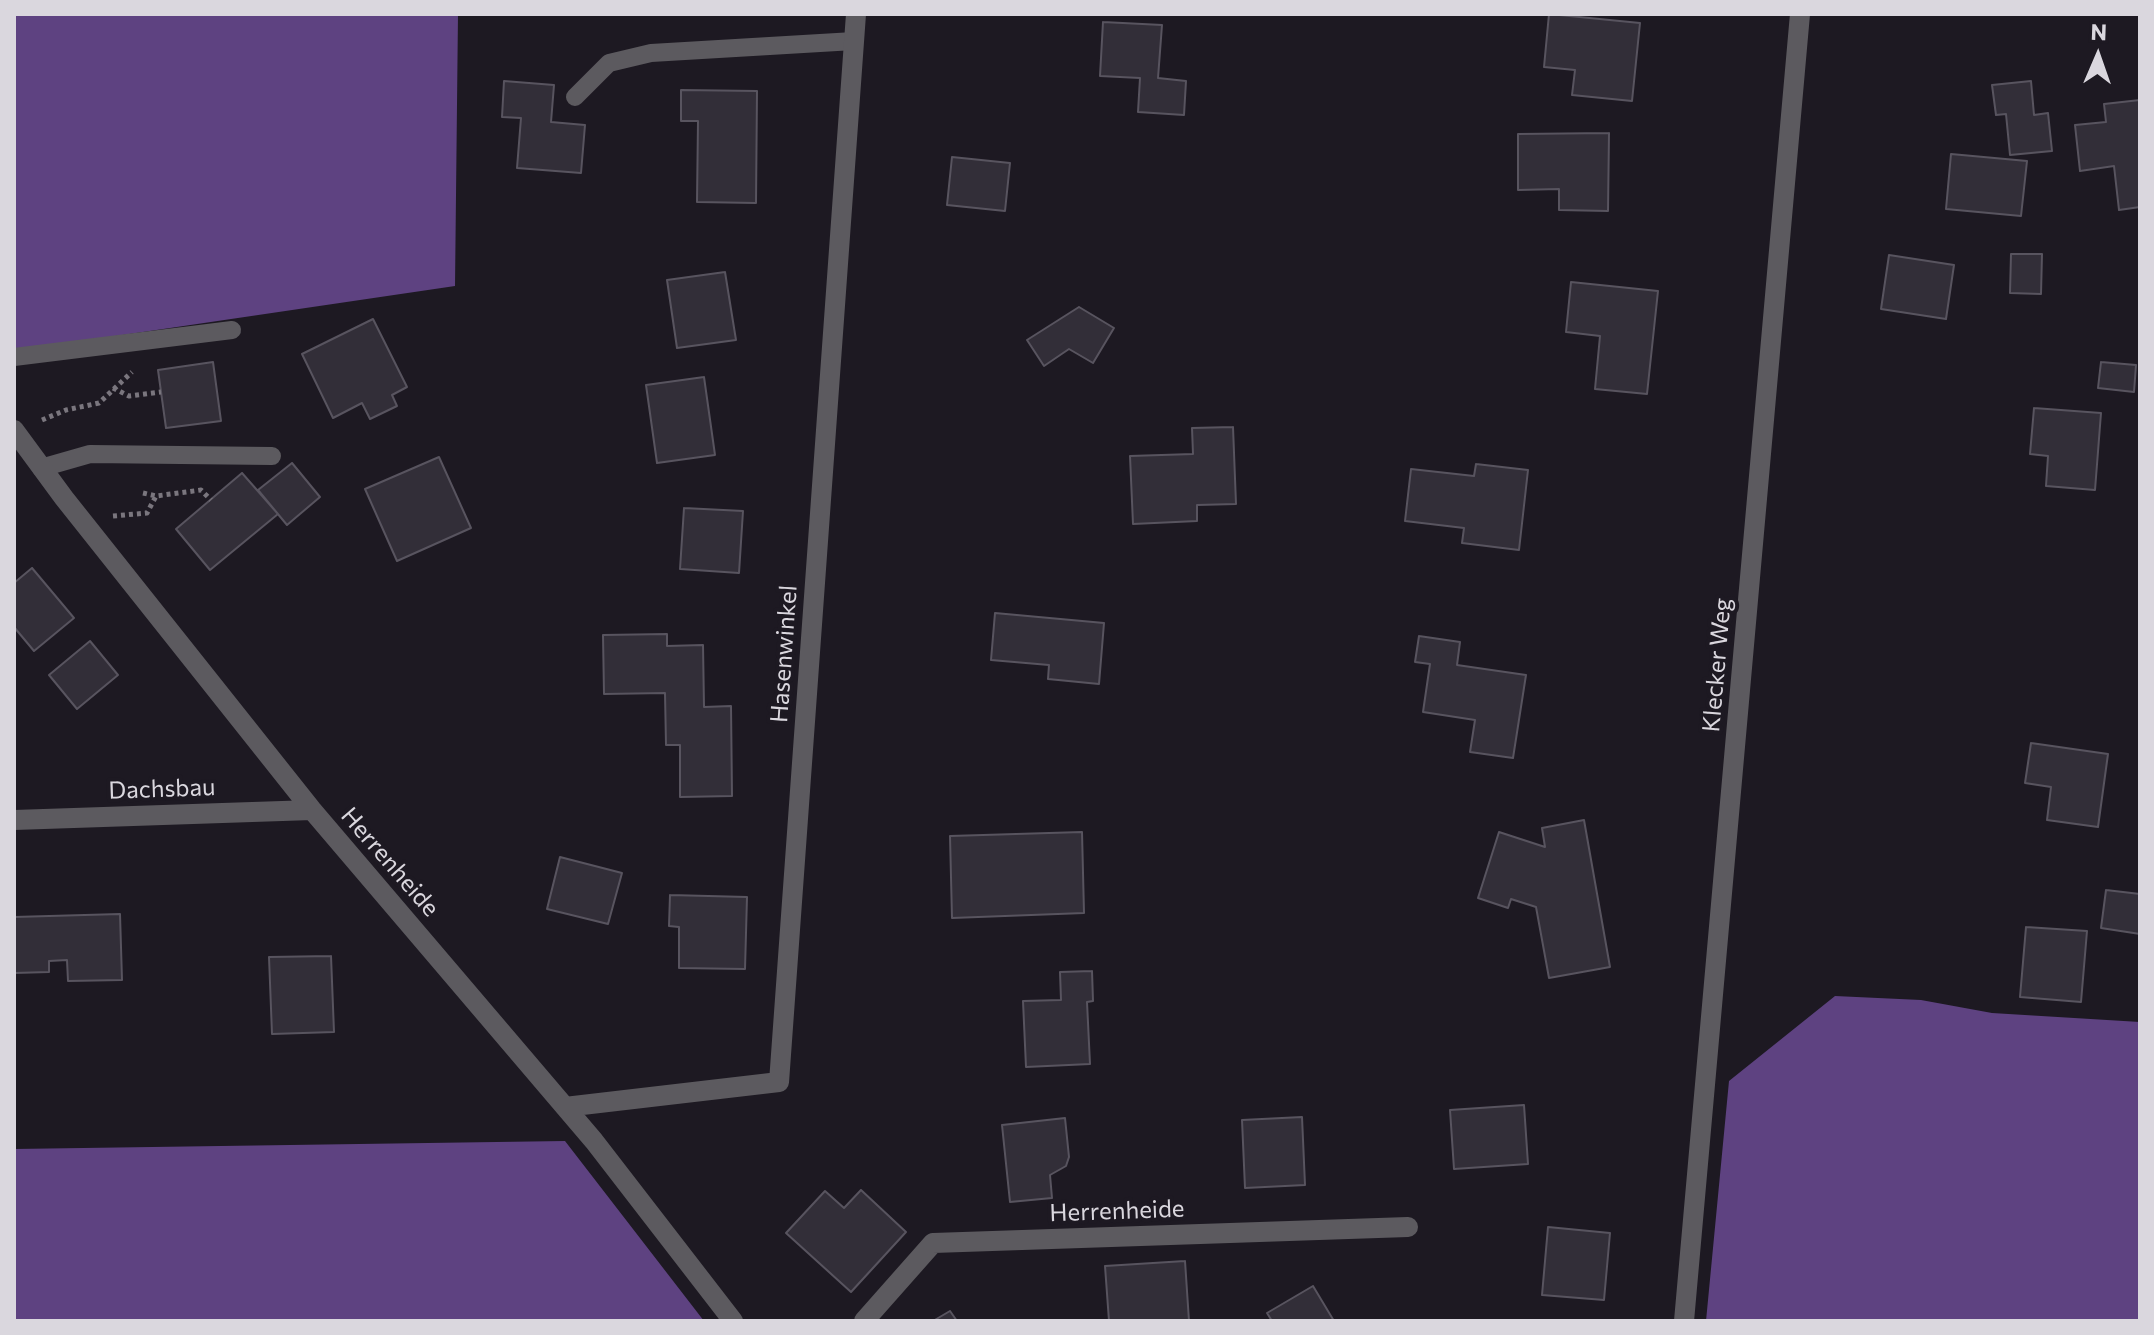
<!DOCTYPE html>
<style>
body{margin:0}
#map{position:relative;width:2154px;height:1335px;overflow:hidden;background:#1d1922;font-family:Commissioner,sans-serif}
canvas{display:block}
.frame{position:absolute;inset:0;border:16px solid #dad7de;pointer-events:none}
.north{position:absolute;left:2058px;top:16px;width:80px;height:80px;-webkit-text-stroke:6px #1d1922;paint-order:stroke;rotate:2deg;font-size:22px;font-weight:700;line-height:32px;text-align:center;color:#dad7de}
.north::after{content:'';display:block;margin:auto;width:28px;height:36px;background:#dad7de;clip-path:polygon(50% 0,100% 100%,50% 72%,0 100%)}
</style>
<div id="map">
<canvas width="2154" height="1335"></canvas>
<div class="frame"></div>
<div class="north">N</div>
</div>
<script>
const context = document.querySelector('canvas').getContext('2d');
context.lineJoin = 'round';
function fill(path, color) {
  context.fillStyle = color;
  context.fill(path, 'evenodd');
}
function poly(rows) {
  const path = new Path2D();
  for (const r of rows) {
    path.moveTo(r[0], r[1]);
    for (let i = 2; i < r.length; i += 2) path.lineTo(r[i], r[i + 1]);
  }
  return path;
}
function strokePath(path, color, width, dash) {
  context.strokeStyle = color;
  context.lineWidth = width;
  context.lineCap = dash ? 'butt' : 'round';
  context.setLineDash(dash || []);
  context.stroke(path);
}
function drawText(font, color, halo, rows, align = 'center') {
  context.font = font + ' Commissioner,sans-serif';
  context.lineWidth = 8;
  context.setLineDash([]);
  context.textBaseline = 'middle';
  context.strokeStyle = halo;
  context.fillStyle = color;
  for (const [text, x, y, turn = 0] of rows) {
    context.save();
    context.translate(x, y);
    context.rotate((+turn || 0) * Math.PI / 180);
    context.textAlign = isNaN(turn) ? turn : align;
    if (halo) context.strokeText(text, 0, 0);
    context.fillText(text, 0, 0);
    context.restore();
  }
}
const forest = poly([
 [14,14,458,14,455,286,14,351],
 [1835,996,1921,1000,1992,1013,2140,1022,2140,1321,1706,1321,1729,1081],
 [565,1141,704,1321,14,1321,14,1149]
]);
const building = poly([
 [1549,14,1640,23,1632,101,1572,95,1575,70,1544,67,1549,14],
 [1103,22,1162,25,1158,78,1186,81,1184,115,1138,112,1140,78,1100,76,1103,22],
 [504,81,554,85,551,122,585,125,581,173,517,168,521,118,502,117,504,81],
 [2031,81,2034,115,2048,113,2052,151,2010,155,2006,114,1996,115,1992,85,2031,81],
 [681,90,757,91,756,203,697,202,698,121,681,121,681,90],
 [2140,100,2140,207,2119,210,2114,166,2080,171,2075,125,2106,122,2104,104,2140,100],
 [1609,133,1608,211,1559,210,1559,189,1518,190,1518,134,1609,133],
 [1951,154,2027,161,2021,216,1946,209,1951,154],
 [952,157,1010,163,1005,211,947,205,952,157],
 [2011,254,2042,254,2041,294,2010,293,2011,254],
 [1889,255,1954,265,1946,319,1881,309,1889,255],
 [725,272,736,340,677,348,667,280,725,272],
 [1571,282,1658,291,1647,394,1595,389,1600,336,1566,332,1571,282],
 [1079,307,1114,328,1093,363,1069,349,1044,366,1027,340,1079,307],
 [373,319,407,387,392,395,397,406,370,419,362,403,333,418,302,354,373,319],
 [213,362,221,421,166,428,158,370,213,362],
 [2101,362,2136,365,2134,392,2098,388,2101,362],
 [704,377,715,455,657,463,646,385,704,377],
 [2034,408,2101,413,2095,490,2046,486,2048,456,2030,454,2034,408],
 [1233,427,1236,504,1197,505,1197,521,1133,524,1130,456,1193,454,1192,428,1233,427],
 [439,457,471,528,397,561,365,489,439,457],
 [292,463,320,497,287,525,258,490,292,463],
 [1476,464,1528,470,1519,550,1462,543,1464,528,1405,521,1411,469,1474,476,1476,464],
 [242,473,278,514,210,570,176,529,242,473],
 [684,508,743,511,739,573,680,569,684,508],
 [32,568,74,618,34,651,14,627,14,583,32,568],
 [995,613,1104,623,1099,684,1048,679,1049,665,991,660,995,613],
 [667,634,667,646,703,645,704,707,731,706,732,796,680,797,680,745,666,745,665,693,604,694,603,635,667,634],
 [1419,636,1460,642,1457,665,1526,675,1513,758,1470,752,1475,720,1423,712,1430,664,1415,662,1419,636],
 [90,641,118,675,77,709,49,675,90,641],
 [2031,743,2108,754,2098,827,2047,820,2051,787,2025,783,2031,743],
 [1584,820,1610,967,1549,978,1536,907,1511,899,1508,908,1478,898,1499,832,1545,847,1542,828,1584,820],
 [1082,832,1084,913,952,918,950,836,1082,832],
 [560,857,622,873,608,924,547,909,560,857],
 [2106,890,2140,894,2140,934,2101,928,2106,890],
 [670,895,747,897,745,969,679,968,679,927,669,926,670,895],
 [120,914,122,980,68,981,67,960,49,961,49,972,14,973,14,917,120,914],
 [2026,927,2087,931,2081,1002,2020,997,2026,927],
 [331,956,334,1032,272,1034,269,957,331,956],
 [1092,971,1093,1001,1087,1002,1090,1064,1026,1067,1023,1001,1061,1000,1060,972,1092,971],
 [1524,1105,1528,1164,1454,1169,1450,1110,1524,1105],
 [1302,1117,1305,1185,1245,1188,1242,1120,1302,1117],
 [1065,1118,1069,1157,1066,1166,1050,1175,1052,1198,1010,1202,1002,1125,1065,1118],
 [861,1190,906,1232,851,1292,786,1233,825,1191,844,1208,861,1190],
 [1548,1227,1610,1233,1604,1300,1542,1295,1548,1227],
 [1185,1261,1189,1321,1109,1321,1105,1266,1185,1261],
 [1313,1286,1334,1321,1272,1321,1267,1313,1313,1286],
 [950,1311,957,1321,933,1321,950,1311]
]);
const path = poly([
 [113,388,129,396,161,392],
 [42,420,66,410,99,403,132,372],
 [143,493,156,496],
 [113,516,147,513,156,496,201,490,211,500]
]);
const lane = poly([
 [575,97,609,63,651,53,854,41],
 [14,357,232,330],
 [41,468,90,454,272,456]
]);
const street = poly([
 [14,430,64,498,312,810,594,1141,733,1321],
 [14,820,312,810],
 [565,1107,779,1082,856,14],
 [864,1321,933,1243,1408,1227],
 [1684,1321,1800,14]
]);
const streetNames = [
 ["Hasenwinkel",784,654,-86],
 ["Klecker Weg",1717,665,-85],
 ["Dachsbau",162,789,-2],
 ["Herrenheide",390,862,49],
 ["Herrenheide",1117,1211,-2]
];
fill(forest, '#5e4281');
fill(building, '#322e38');
strokePath(building, '#58545f', 2);
strokePath(path, '#7a767e', 5, [4, 4]);
strokePath(lane, '#5c5a5f', 18);
strokePath(street, '#5c5a5f', 20);
drawText('24px', '#dad7de', '#1d1922', streetNames);
</script>
